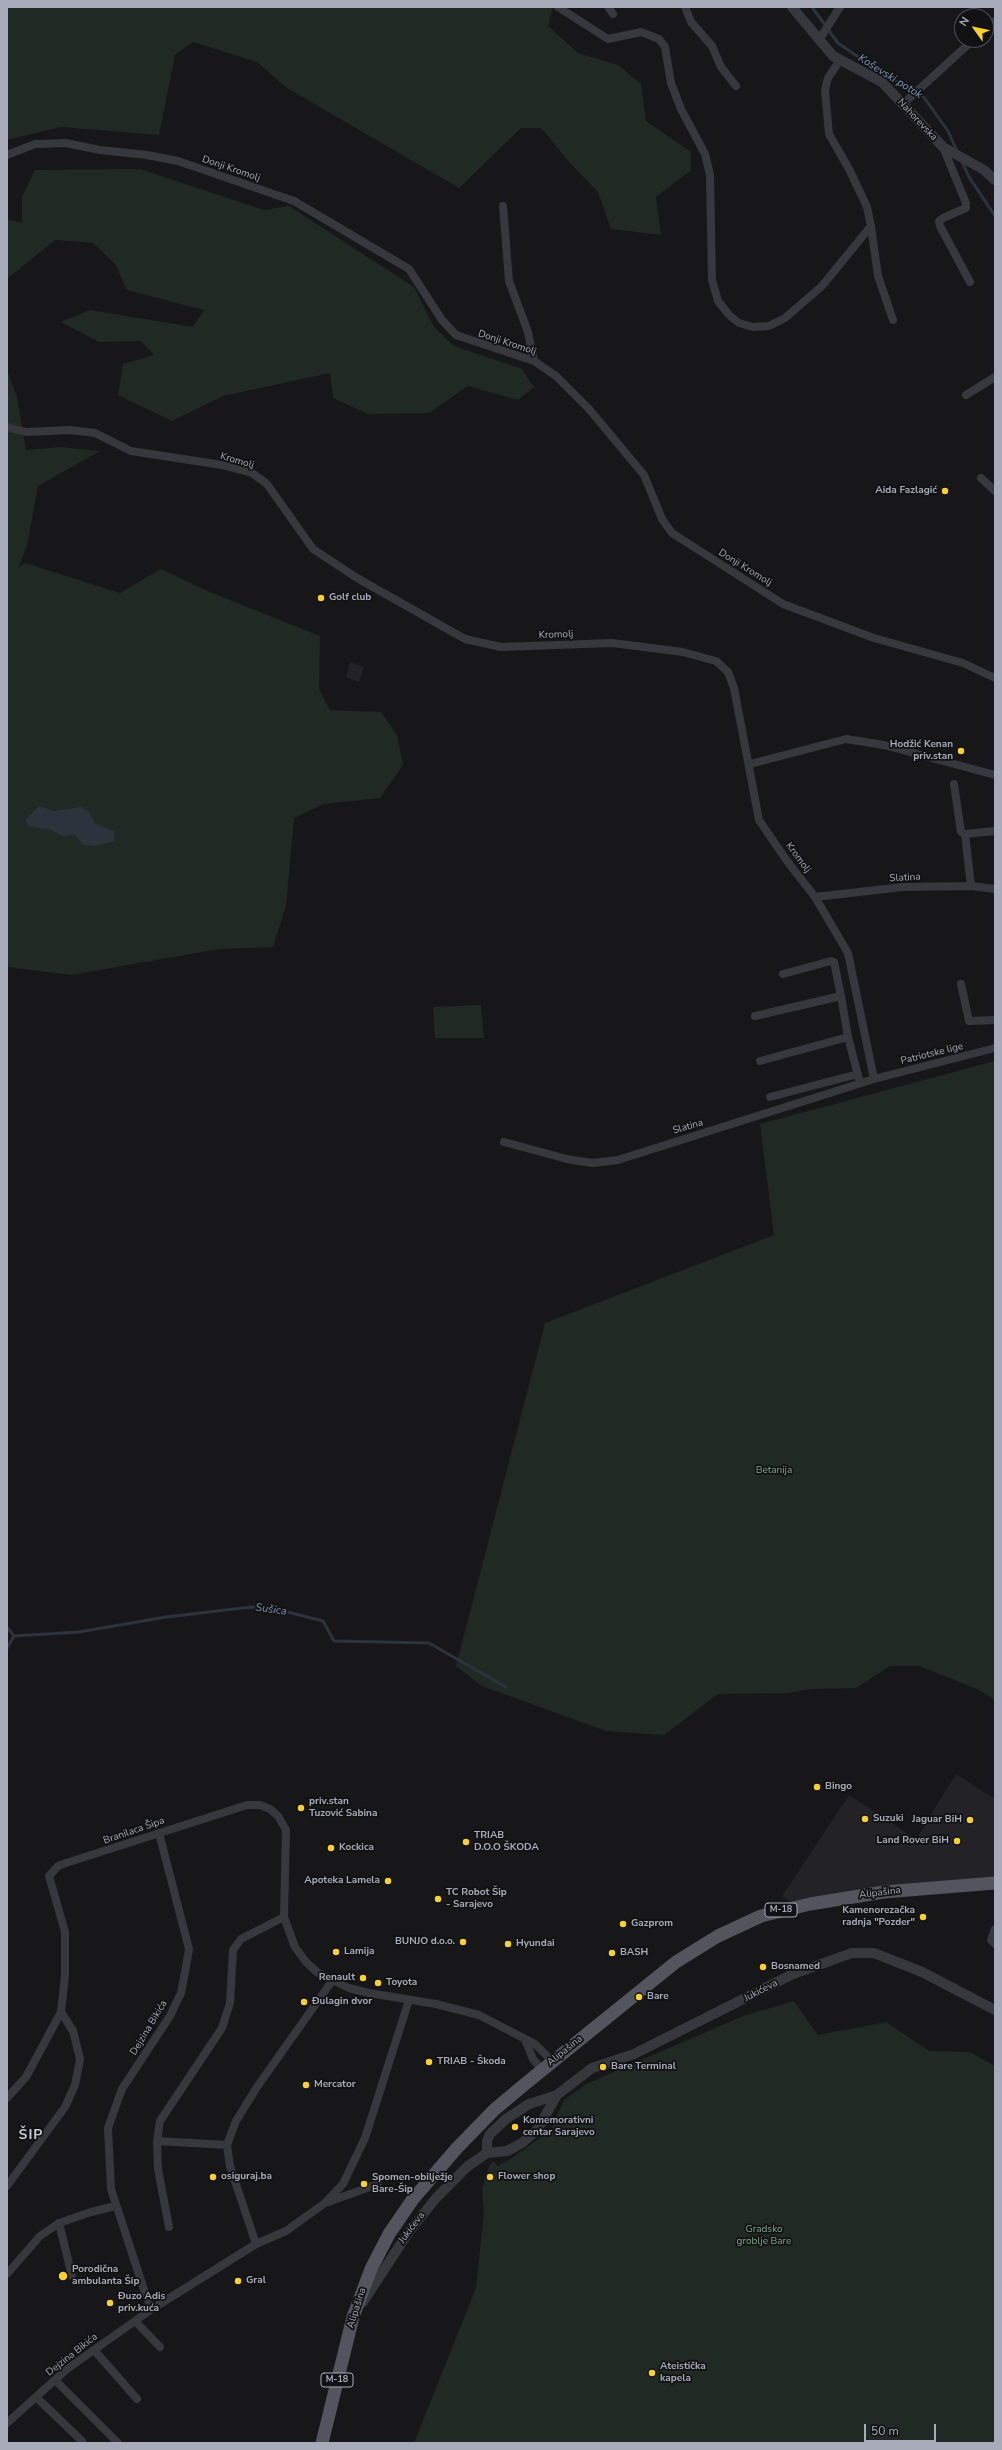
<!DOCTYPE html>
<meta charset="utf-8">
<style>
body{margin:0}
#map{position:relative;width:1002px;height:2450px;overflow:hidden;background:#171719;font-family:"Nunito Sans",sans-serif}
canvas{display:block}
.frame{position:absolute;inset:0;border:8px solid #a8abb9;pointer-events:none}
.north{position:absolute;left:954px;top:8px;width:40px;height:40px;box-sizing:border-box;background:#121214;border:1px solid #4e4f56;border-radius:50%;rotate:303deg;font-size:11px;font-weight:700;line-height:16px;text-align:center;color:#a8abb9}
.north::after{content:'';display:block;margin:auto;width:14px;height:18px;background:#f9d12f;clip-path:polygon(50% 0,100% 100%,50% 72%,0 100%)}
.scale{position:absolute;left:864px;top:2424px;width:72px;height:18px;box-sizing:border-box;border:2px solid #a8abb9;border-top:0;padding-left:5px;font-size:12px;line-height:14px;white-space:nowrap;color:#a8abb9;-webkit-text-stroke:3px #121214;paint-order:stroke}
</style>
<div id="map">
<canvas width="1002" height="2450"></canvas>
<div class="frame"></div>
<div class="north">N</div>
<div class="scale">50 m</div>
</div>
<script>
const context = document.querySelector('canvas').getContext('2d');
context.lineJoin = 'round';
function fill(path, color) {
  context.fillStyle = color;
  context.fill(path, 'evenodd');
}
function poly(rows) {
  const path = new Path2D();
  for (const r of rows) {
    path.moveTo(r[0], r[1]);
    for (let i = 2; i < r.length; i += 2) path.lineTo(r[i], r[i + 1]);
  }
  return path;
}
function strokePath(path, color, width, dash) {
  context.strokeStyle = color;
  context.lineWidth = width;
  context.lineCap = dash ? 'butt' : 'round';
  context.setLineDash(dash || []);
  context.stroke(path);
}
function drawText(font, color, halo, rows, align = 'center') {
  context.font = font + ' "Nunito Sans",sans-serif';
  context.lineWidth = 3.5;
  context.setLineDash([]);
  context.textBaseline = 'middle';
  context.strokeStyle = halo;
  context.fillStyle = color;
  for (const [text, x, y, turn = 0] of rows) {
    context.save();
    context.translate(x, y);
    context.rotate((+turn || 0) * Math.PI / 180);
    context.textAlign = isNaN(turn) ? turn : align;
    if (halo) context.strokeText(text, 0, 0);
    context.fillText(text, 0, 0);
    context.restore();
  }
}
const built = poly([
 [350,662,364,667,359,682,346,677],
 [956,1774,995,1799,995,1879,794,1904,782,1896,849,1795,916,1839]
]);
const green = poly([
 [7,7,553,7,548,26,578,53,618,65,641,84,646,121,691,152,691,170,656,197,661,235,611,229,598,192,570,163,541,128,521,128,459,188,287,88,257,62,193,42,175,55,159,135,61,127,7,140],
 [140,169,264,210,289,206,414,287,434,327,454,346,522,369,534,387,518,400,468,386,429,413,368,414,333,398,330,373,223,396,172,421,118,395,123,364,154,355,141,341,99,342,61,322,90,310,193,327,204,310,127,290,115,264,93,243,55,240,7,279,7,219,22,223,22,197,35,170],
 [7,370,17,397,26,450,60,447,100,451,38,486,27,546,18,568,25,563,120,593,161,569,210,592,320,636,319,689,330,710,381,712,397,735,403,765,380,798,324,804,294,818,286,906,273,947,219,949,71,975,7,967],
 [481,1005,484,1038,435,1038,433,1007],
 [995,1061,995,1700,977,1689,919,1666,890,1666,856,1688,812,1689,787,1693,718,1694,664,1735,606,1731,482,1686,456,1666,545,1323,774,1235,760,1124],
 [794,2001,818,2035,886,2022,929,2051,970,2052,995,2066,995,2443,414,2443,476,2288,484,2213,482,2189,489,2166,493,2161,498,2166,512,2158,551,2130,564,2100,586,2084,743,2016]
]);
const water = poly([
 [39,806,53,811,81,807,89,812,96,824,114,831,114,841,96,846,83,845,75,835,62,836,51,830,29,826,25,820]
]);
const stream = poly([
 [812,7,838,43,883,74,923,96,948,131,957,151],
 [962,162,969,177,995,216],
 [7,1627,14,1636,79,1632,166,1617,251,1607,272,1608,323,1621,334,1641,429,1643,506,1687],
 [7,1648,14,1636]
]);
const minor = poly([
 [558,7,608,39,641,32,659,39,665,47,671,83,681,109,705,154,710,175,712,280,718,301,729,315,739,323,753,327,769,326,785,318,822,286,871,226,878,276,893,320],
 [608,7,613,14],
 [685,7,691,22,712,46,721,67,736,86],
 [986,29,995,21],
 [819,40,840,7],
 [840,60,828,78,825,90,829,134,849,169,867,207,871,226],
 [903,104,973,40],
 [943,147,966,203,966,208,943,218,939,221,940,226,970,282],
 [7,155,35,144,66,143,100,150,147,155,178,161,294,201,409,269,442,320,456,335,534,361,556,376,589,409,644,475,662,519,672,533,783,604,874,638,963,663,995,678],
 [503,206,509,281,528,332,534,361],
 [966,395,995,377],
 [7,427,26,432,70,430,95,433,131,451,222,465,252,473,267,484,313,549,357,578,465,639,501,647,612,643,683,652,716,661,728,672,734,688,759,820,787,861,815,897,848,953,874,1079],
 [981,478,995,491],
 [750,764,846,739,884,745,995,775],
 [954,784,961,832,965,834,995,831],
 [965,834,971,886],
 [815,897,903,887,971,886,995,889],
 [783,974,831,961,834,962,841,996],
 [961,984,969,1021,995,1020],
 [755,1016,841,996,848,1037],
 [760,1061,848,1037,860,1083],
 [770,1097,858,1074],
 [504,1142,567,1159,592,1163,618,1160,874,1079,995,1048],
 [995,1929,991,1940,995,1944],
 [525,2040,533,2059,542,2070],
 [7,2098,26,2077,61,2012,65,1976,65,1932,49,1876,58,1866,66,1863,247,1805,260,1805,270,1809,278,1816,286,1830,284,1917,295,1947,306,1962,318,1973,349,1988,369,1993,436,2004,479,2015,535,2044,552,2061],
 [157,2141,160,2121,222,2028,230,2003,233,1950,241,1939,284,1917],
 [7,2186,65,2107,75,2085,80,2059,73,2031,61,2012],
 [328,2202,378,2184],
 [59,2223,72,2276],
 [169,2227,158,2169,157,2141,227,2145],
 [256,2244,230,2166,227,2145,236,2121,257,2087,332,1981],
 [7,2274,40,2236,59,2223,91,2212,115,2206],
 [152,2309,146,2296,111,2189,108,2128,122,2089,170,2016,181,1993,185,1972,189,1949,159,1833],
 [135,2321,160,2347],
 [94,2350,137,2399],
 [55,2380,118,2443],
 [36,2397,82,2441],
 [7,2423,67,2369,152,2309,256,2244,286,2231,325,2203,343,2184,365,2138,409,2000]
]);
const tertiary = poly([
 [792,7,833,56,882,82,943,147,984,170,995,180],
 [487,2153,487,2141,490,2134,506,2119,529,2104,557,2095],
 [363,2302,408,2233,436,2198,468,2166,487,2153,507,2151,522,2143,537,2130,557,2095,592,2068,634,2054,793,1974,852,1953,874,1953,922,1972,995,2010]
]);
const primary = poly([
 [322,2443,353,2317,371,2269,389,2234,413,2199,457,2148,494,2110,525,2084,676,1962,718,1936,761,1916,810,1904,884,1892,995,1883]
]);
const markers = [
 [945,491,4,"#f9d12f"],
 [321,598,4,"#f9d12f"],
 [961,751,4,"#f9d12f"],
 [817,1787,4,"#f9d12f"],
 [301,1808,4,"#f9d12f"],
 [865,1819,4,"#f9d12f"],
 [970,1820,4,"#f9d12f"],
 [957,1841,4,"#f9d12f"],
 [466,1842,4,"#f9d12f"],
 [331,1848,4,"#f9d12f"],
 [388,1881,4,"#f9d12f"],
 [438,1899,4,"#f9d12f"],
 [923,1917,4,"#f9d12f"],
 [623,1924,4,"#f9d12f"],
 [463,1942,4,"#f9d12f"],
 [508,1944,4,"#f9d12f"],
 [336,1952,4,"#f9d12f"],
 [612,1953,4,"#f9d12f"],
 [763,1967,4,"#f9d12f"],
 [363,1978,4,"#f9d12f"],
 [378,1983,4,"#f9d12f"],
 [639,1997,4,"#f9d12f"],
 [304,2002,4,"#f9d12f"],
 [429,2062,4,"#f9d12f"],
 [603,2067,4,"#f9d12f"],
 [306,2085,4,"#f9d12f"],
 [515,2127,4,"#f9d12f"],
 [213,2177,4,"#f9d12f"],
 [490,2177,4,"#f9d12f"],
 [364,2184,4,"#f9d12f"],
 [63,2276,5,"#f9d12f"],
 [238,2281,4,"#f9d12f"],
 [110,2303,4,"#f9d12f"],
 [652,2373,4,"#f9d12f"]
];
const shields = [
 [781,1910,32],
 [337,2380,32]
];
const shieldNames = [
 ["M-18",781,1910],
 ["M-18",337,2380]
];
const streetNames = [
 ["Nahorevska",917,120,47],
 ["Donji Kromolj",231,169,19],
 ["Donji Kromolj",507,343,18],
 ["Kromolj",237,461,16],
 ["Donji Kromolj",745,568,32],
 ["Kromolj",556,635,-2],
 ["Kromolj",798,858,53],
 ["Slatina",905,878,-3],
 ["Patriotske lige",932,1054,-14],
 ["Slatina",688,1127,-16],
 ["Branilaca Šipa",134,1831,-19],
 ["Alipašina",880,1893,-7],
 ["Jukićeva",761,1991,-27],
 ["Dejzina Bikića",149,2028,-59],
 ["Alipašina",565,2051,-39],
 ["Jukićeva",412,2228,-53],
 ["Alipašina",357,2308,-72],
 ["Dejzina Bikića",72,2355,-38]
];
const poiNames = [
 ["Aida Fazlagić",937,491,"right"],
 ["Golf club",329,598],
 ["Hodžić Kenan",953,745,"right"],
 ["priv.stan",953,757,"right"],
 ["Bingo",825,1787],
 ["priv.stan",309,1802],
 ["Tuzović Sabina",309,1814],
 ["Suzuki",873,1819],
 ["Jaguar BiH",962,1820,"right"],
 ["TRIAB",474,1836],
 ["D.O.O ŠKODA",474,1848],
 ["Land Rover BiH",949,1841,"right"],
 ["Kockica",339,1848],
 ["Apoteka Lamela",380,1881,"right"],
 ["TC Robot Šip",446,1893],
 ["- Sarajevo",446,1905],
 ["Kamenorezačka",915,1911,"right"],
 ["radnja \"Pozder\"",915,1923,"right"],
 ["Gazprom",631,1924],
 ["BUNJO d.o.o.",455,1942,"right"],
 ["Hyundai",516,1944],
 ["Lamija",344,1952],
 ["BASH",620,1953],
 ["Bosnamed",771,1967],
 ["Renault",355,1978,"right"],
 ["Toyota",386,1983],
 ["Bare",647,1997],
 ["Đulagin dvor",312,2002],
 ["TRIAB - Škoda",437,2062],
 ["Bare Terminal",611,2067],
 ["Mercator",314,2085],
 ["Komemorativni",523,2121],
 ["centar Sarajevo",523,2133],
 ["osiguraj.ba",221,2177],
 ["Flower shop",498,2177],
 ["Spomen-obilježje",372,2178],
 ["Bare-Šip",372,2190],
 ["Porodična",72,2270],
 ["ambulanta Šip",72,2282],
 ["Gral",246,2281],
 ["Đuzo Adis",118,2297],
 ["priv.kuća",118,2309],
 ["Ateistička",660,2367],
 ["kapela",660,2379]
];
const parkNames = [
 ["Betanija",774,1471],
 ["Gradsko",764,2230],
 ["groblje Bare",764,2242]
];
const waterNames = [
 ["Koševski potok",890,77,32],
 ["Sušica",271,1610,8]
];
const districtNames = [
 ["ŠIP",31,2136]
];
fill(built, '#232226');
fill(green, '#202923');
fill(water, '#2c333d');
strokePath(stream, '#2c333d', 3);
strokePath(minor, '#37383e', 8);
strokePath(tertiary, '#37383e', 10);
strokePath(primary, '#53545d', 13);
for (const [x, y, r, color] of markers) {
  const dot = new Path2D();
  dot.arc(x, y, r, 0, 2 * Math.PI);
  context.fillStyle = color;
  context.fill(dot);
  strokePath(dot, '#121214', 1.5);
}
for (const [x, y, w] of shields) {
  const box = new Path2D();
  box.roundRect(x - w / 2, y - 7, w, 14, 3);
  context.fillStyle = '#121214';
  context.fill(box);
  strokePath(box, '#a8abb9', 1);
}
drawText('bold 9px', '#a8abb9', null, shieldNames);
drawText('10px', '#a8abb9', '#121214', streetNames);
drawText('bold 10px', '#a8abb9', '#121214', poiNames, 'left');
drawText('10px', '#7fa586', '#121214', parkNames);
drawText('italic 11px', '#7e94b5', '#121214', waterNames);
context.letterSpacing = '1px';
drawText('bold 14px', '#c9cbd5', '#121214', districtNames);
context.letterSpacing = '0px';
</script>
